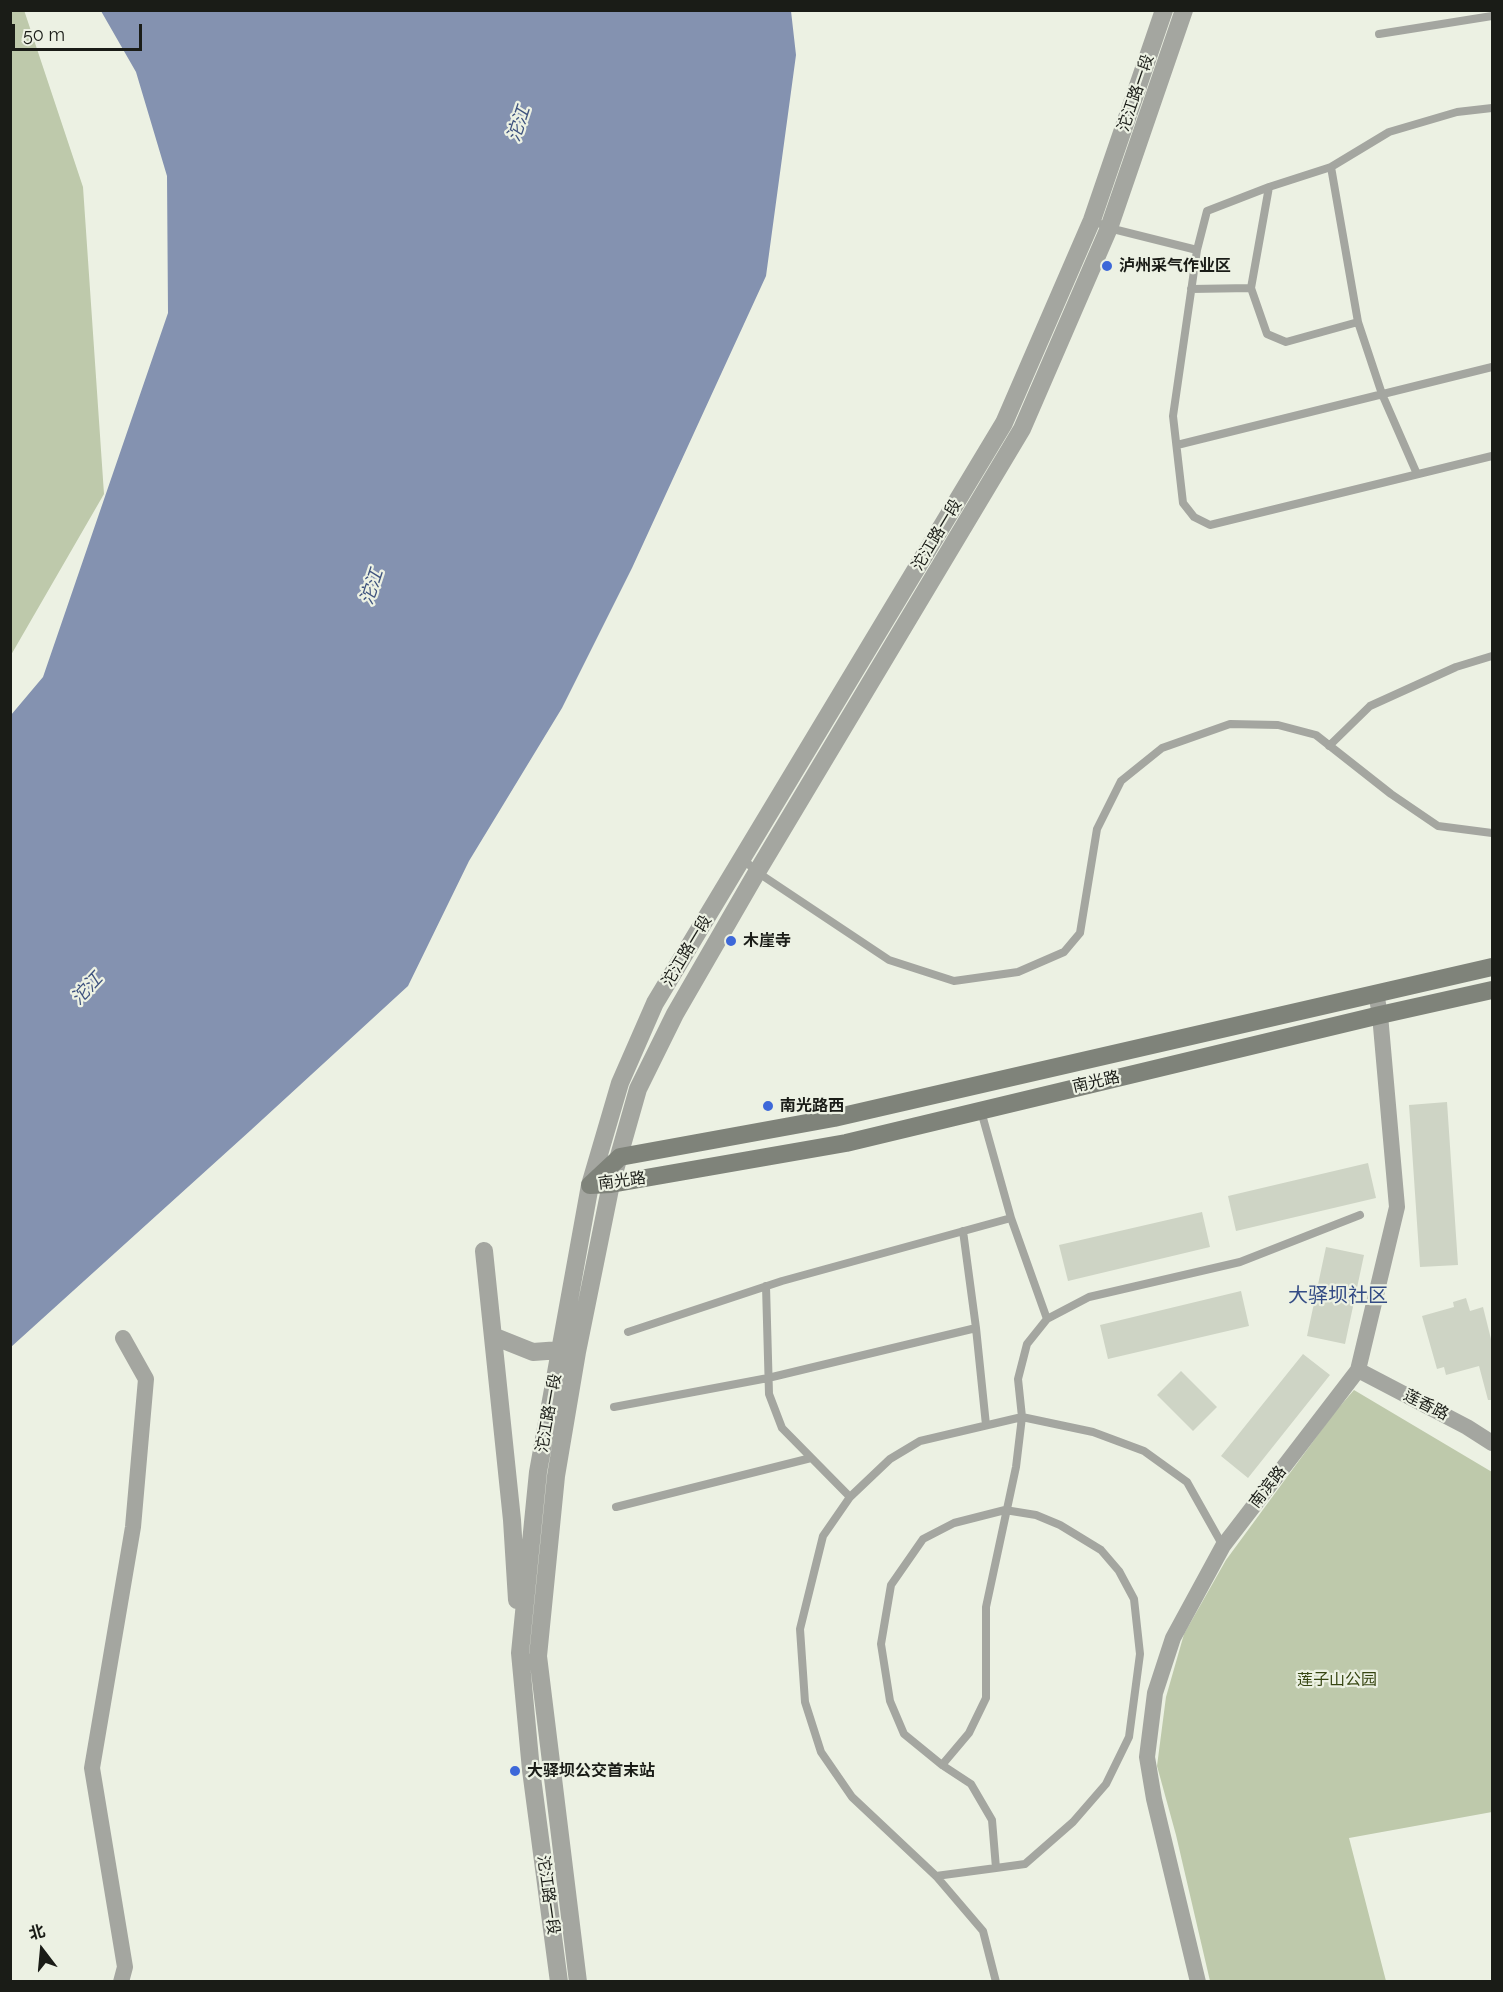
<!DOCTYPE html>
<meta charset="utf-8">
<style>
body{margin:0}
#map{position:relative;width:1503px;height:1992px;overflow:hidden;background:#ecf1e3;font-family:Raleway,"Noto Sans SC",sans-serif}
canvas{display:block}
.frame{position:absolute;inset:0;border:12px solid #1a1c17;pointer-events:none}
.north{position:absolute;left:12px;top:1920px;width:60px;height:60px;-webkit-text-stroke:4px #ecf1e3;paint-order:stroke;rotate:344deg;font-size:16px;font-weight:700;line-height:24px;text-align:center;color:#1a1c17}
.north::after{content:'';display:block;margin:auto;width:21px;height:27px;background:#1a1c17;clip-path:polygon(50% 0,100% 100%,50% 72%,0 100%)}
.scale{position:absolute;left:12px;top:24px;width:130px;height:27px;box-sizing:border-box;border:3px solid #1a1c17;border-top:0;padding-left:8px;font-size:18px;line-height:21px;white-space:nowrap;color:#1a1c17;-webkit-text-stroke:4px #ecf1e3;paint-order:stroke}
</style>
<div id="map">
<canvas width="1503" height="1992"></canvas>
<div class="frame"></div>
<div class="north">北</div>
<div class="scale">50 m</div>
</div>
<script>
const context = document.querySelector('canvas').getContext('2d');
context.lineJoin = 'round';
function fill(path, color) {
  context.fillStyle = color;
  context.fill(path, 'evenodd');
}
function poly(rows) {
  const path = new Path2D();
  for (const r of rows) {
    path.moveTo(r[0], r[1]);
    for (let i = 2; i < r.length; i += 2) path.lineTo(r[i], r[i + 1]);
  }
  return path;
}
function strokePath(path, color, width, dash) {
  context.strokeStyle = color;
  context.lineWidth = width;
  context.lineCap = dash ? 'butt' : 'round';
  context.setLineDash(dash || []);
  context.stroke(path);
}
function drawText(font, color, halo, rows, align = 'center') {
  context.font = font + ' Raleway,"Noto Sans SC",sans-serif';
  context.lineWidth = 4.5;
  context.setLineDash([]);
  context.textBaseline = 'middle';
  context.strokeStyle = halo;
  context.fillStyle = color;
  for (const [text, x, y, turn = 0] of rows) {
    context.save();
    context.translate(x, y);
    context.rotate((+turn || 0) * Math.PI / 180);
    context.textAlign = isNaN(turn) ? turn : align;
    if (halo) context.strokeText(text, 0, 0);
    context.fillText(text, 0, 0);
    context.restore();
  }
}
const green = poly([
 [24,10,83,187,104,494,11,655,10,11],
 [1354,1390,1492,1472,1492,1812,1349,1838,1386,1981,1210,1981,1176,1835,1157,1766,1166,1697,1184,1634,1226,1560,1334,1413]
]);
const water = poly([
 [101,11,791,11,796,55,766,276,632,568,562,708,469,861,408,986,251,1130,11,1347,11,715,43,677,168,313,167,176,136,72]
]);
const building = poly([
 [1447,1102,1458,1265,1420,1267,1409,1105],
 [1368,1163,1376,1198,1236,1231,1228,1196],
 [1202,1212,1210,1247,1068,1281,1059,1245],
 [1326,1247,1364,1255,1345,1344,1307,1336],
 [1241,1291,1249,1326,1108,1359,1100,1325],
 [1466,1298,1470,1311,1483,1307,1492,1343,1492,1400,1488,1400,1479,1366,1446,1375,1444,1367,1437,1369,1422,1316,1454,1307,1453,1302],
 [1303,1354,1330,1375,1248,1478,1221,1456],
 [1181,1371,1217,1407,1193,1431,1157,1395]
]);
const service = poly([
 [1379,34,1492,16],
 [1331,167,1358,322,1382,394,1417,474],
 [1092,220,1109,228,1197,250,1173,416,1183,503,1194,517,1210,525,1492,456],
 [1197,250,1207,211,1269,187],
 [1191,289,1251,288],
 [1358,322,1286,342,1267,334,1251,288,1269,187,1331,167,1389,132,1457,112,1492,108],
 [1177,445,1492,367],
 [1329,746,1370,706,1456,667,1492,656],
 [742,858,757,872,889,960,954,981,1018,972,1064,952,1080,933,1097,829,1121,781,1162,748,1230,724,1278,725,1316,735,1391,794,1438,826,1492,833],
 [981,1111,1011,1218,1047,1319],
 [963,1231,976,1328,986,1425],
 [766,1286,769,1394,782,1428,850,1497],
 [628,1332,782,1281,1011,1218],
 [614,1407,768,1378,976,1328],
 [616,1507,811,1458],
 [942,1765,969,1733,986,1698,986,1607,1016,1467,1022,1417,1018,1379,1027,1344,1047,1319,1089,1297,1240,1262,1360,1215],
 [936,1876,996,1868,1025,1864,1073,1822,1106,1784,1129,1737,1140,1654,1134,1599,1119,1571,1101,1550,1060,1525,1036,1515,1005,1510,954,1523,923,1539,891,1585,881,1644,890,1701,904,1734,942,1765,971,1784,992,1820,996,1868],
 [996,1982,983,1931,936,1876,852,1797,821,1752,805,1702,800,1629,823,1536,850,1497,890,1459,920,1441,1022,1417,1093,1432,1144,1451,1187,1482,1223,1546]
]);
const minor = poly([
 [1358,1370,1467,1427,1492,1443],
 [121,1982,125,1967,92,1768,133,1527,146,1379,123,1338],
 [1198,1982,1154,1799,1147,1757,1155,1693,1173,1638,1223,1546,1358,1370,1397,1207,1380,1015,1376,993]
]);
const tertiary = poly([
 [484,1251,512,1520,517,1600],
 [493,1336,533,1352,560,1350],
 [559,1982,531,1770,520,1653,538,1472,590,1185,620,1083,655,1003,1004,423,1092,220,1164,10],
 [578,1982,538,1656,556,1476,577,1352,611,1184,638,1089,675,1014,757,872,1022,429,1109,228,1184,10]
]);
const secondary = poly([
 [590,1185,620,1157,834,1118,1492,967],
 [590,1185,611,1184,846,1143,1380,1015,1492,990]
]);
const markers = [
 [1107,266,6,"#3d68d9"],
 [731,941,6,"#3d68d9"],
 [768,1106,6,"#3d68d9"],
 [515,1771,6,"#3d68d9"]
];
const streetNames = [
 ["沱江路一段",1136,93,-71],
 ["沱江路一段",937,535,-59],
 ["沱江路一段",687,951,-59],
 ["南光路",1096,1082,-13],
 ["南光路",622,1181,-7],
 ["莲香路",1426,1405,27],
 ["沱江路一段",549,1413,-80],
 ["南滨路",1268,1487,-52],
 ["沱江路一段",548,1895,82]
];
const poiNames = [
 ["泸州采气作业区",1119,266],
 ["木崖寺",743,941],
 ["南光路西",780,1106],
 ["大驿坝公交首末站",527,1771]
];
const parkNames = [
 ["莲子山公园",1337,1680]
];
const waterNames = [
 ["沱江",519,124,-72],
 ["沱江",372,587,-72],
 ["沱江",87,989,-47]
];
const quarterNames = [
 ["大驿坝社区",1338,1296]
];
fill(green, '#bec9ab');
fill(water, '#8492b0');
fill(building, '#ced4c5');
strokePath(service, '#a4a6a0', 8);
strokePath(minor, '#a4a6a0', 16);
strokePath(tertiary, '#a4a6a0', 18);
strokePath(secondary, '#7f837a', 18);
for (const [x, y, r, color] of markers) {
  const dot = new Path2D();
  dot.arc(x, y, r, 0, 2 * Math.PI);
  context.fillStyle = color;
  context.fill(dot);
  strokePath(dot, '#ecf1e3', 2);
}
drawText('16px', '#1a1c17', '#ecf1e3', streetNames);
drawText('bold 16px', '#1a1c17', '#ecf1e3', poiNames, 'left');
drawText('16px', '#364511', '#ecf1e3', parkNames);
drawText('italic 18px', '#3e527e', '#ecf1e3', waterNames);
drawText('20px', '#344c85', '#ecf1e3', quarterNames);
</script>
